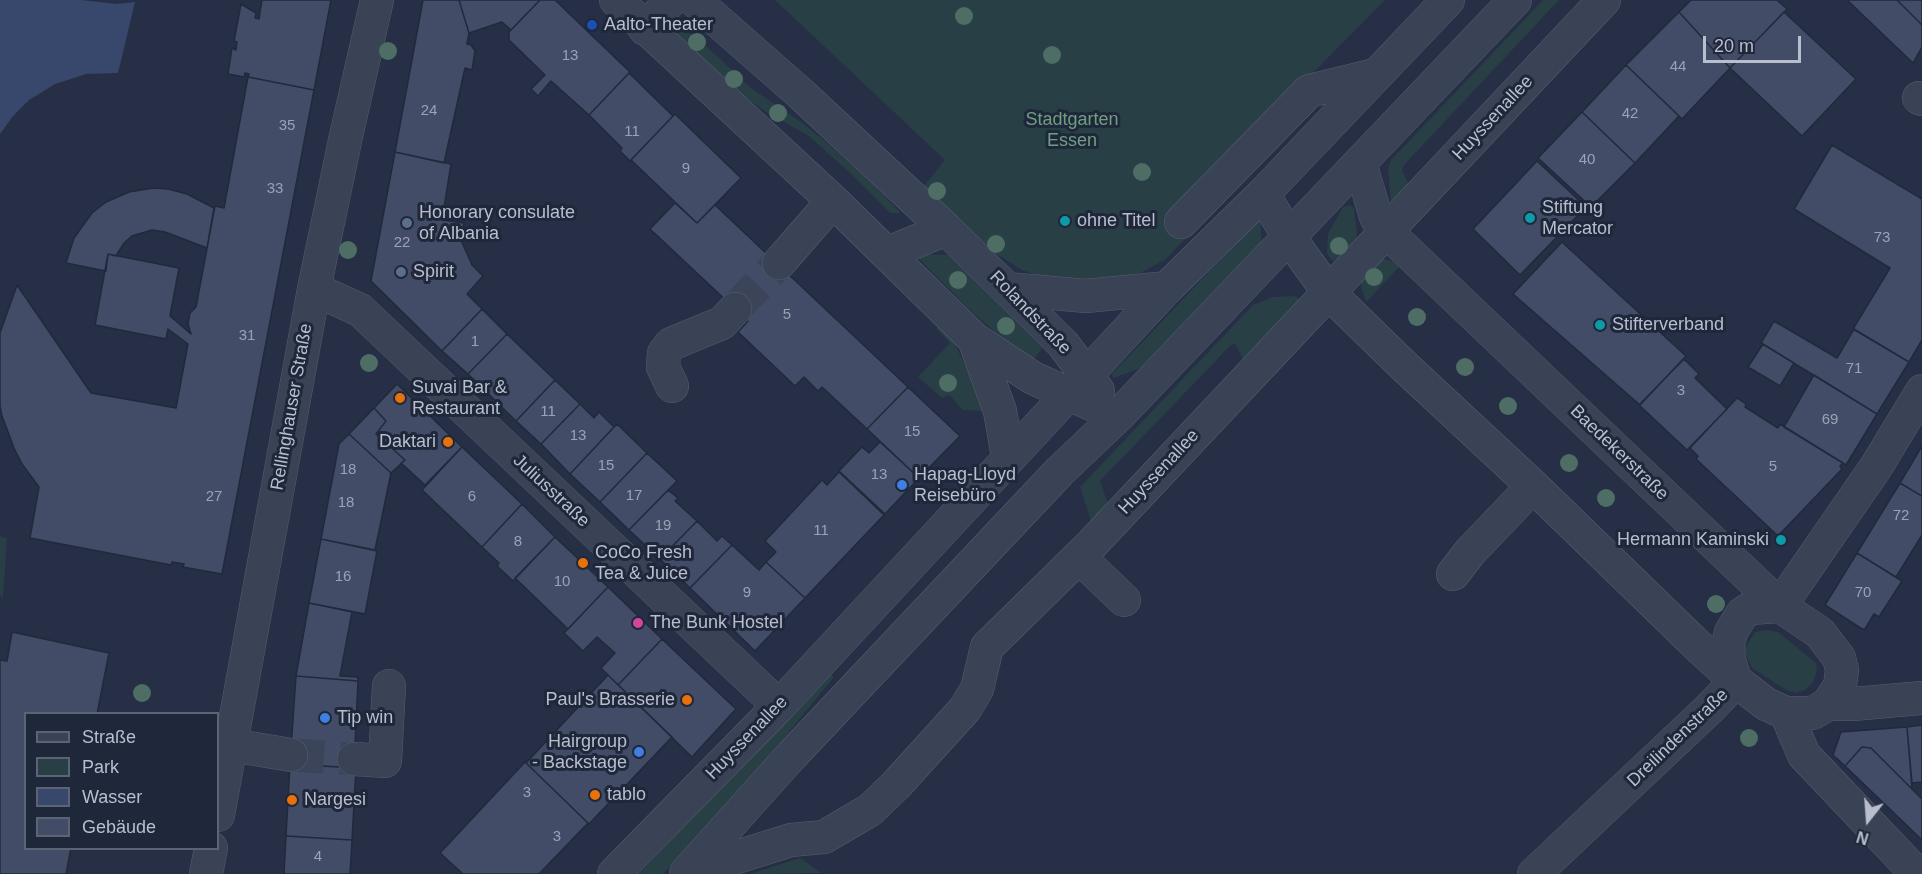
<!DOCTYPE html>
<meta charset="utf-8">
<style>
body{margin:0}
#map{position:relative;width:1922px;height:874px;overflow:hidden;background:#262f45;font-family:Helvetica,sans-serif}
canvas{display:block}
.legend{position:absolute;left:24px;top:712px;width:195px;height:138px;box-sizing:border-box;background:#1f273a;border:2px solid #5c6375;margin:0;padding:8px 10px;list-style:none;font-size:18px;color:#b8bece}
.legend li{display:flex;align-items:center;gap:12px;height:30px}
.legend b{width:30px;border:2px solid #5c6375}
.north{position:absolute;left:1838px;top:790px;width:60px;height:60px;-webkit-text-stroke:4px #1f273a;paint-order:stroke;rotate:197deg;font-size:16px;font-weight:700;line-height:24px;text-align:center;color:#b8bece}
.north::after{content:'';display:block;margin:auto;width:21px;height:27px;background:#b8bece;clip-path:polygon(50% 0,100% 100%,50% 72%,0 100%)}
.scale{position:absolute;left:1703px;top:36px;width:98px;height:27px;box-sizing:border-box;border:3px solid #b8bece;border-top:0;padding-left:8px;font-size:18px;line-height:21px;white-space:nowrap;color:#b8bece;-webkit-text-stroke:4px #1f273a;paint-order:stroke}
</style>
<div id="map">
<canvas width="1922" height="874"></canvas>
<ul class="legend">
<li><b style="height:8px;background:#3a4255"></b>Straße</li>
<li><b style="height:16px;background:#283f46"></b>Park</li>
<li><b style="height:16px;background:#38486d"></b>Wasser</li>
<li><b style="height:16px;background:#424c66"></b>Gebäude</li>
</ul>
<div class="north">N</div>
<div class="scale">20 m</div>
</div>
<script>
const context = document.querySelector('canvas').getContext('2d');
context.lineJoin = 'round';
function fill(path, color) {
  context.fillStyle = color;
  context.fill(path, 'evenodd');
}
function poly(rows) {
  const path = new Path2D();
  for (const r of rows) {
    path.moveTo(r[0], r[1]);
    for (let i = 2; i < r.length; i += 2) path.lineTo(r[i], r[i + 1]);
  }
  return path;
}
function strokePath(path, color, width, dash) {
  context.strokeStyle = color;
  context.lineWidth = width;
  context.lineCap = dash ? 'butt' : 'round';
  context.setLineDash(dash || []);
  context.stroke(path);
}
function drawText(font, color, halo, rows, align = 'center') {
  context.font = font + ' Helvetica,sans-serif';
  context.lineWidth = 6;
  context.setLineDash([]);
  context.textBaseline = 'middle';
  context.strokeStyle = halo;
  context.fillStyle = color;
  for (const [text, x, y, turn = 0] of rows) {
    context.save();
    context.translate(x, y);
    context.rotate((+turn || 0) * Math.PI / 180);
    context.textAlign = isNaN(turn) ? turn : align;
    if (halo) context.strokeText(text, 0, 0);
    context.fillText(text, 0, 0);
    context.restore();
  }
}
const green = poly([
 [775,0,1385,0,1302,84,1189,235,1165,260,1140,273,1105,283,1057,283,1022,270,990,250,923,187,945,160],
 [1543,0,1559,0,1404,165,1402,171,1411,189,1391,203,1388,169,1391,160],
 [667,26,690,33,701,41,751,88,801,122,825,141,871,182,899,211,899,213,890,213,851,174,809,136,763,110,715,75],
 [1350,205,1354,208,1357,233,1355,247,1345,258,1332,261,1327,254,1328,234,1343,207],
 [1260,218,1262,246,1143,367,1114,378,1111,375],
 [919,254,948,255,1042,348,1032,363,972,312,920,260],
 [1386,259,1401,265,1366,302,1360,282,1378,260],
 [1295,296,1300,299,1300,302,1243,360,1235,343,1230,346,1100,481,1108,504,1092,524,1080,487,1253,305,1273,297],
 [939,326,954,342,976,387,983,411,963,410,949,395,942,398,918,377,950,343,936,328],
 [0,536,7,538,3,597,0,595],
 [1766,630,1778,632,1816,663,1817,670,1813,682,1805,690,1795,693,1786,690,1752,668,1747,658,1745,648,1755,632],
 [829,673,834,677,752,777,663,874,639,874],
 [800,858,821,873,750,874]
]);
const water = poly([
 [0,0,81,0,117,4,135,2,118,73,86,74,55,84,29,100,13,116,0,134]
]);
const building = poly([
 [262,0,331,0,314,90,248,77,249,74,245,73,244,77,228,74,232,48,236,50,237,42,234,41,241,4,256,13,255,18,259,19,262,0],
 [423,0,459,0,469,33,467,44,471,45,475,51,472,70,465,68,444,163,395,152,423,0],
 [459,0,540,0,511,30,502,22,469,33,459,0],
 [540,0,555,0,630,72,589,115,551,81,538,96,531,89,545,75,509,40,509,32,540,0],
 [1691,0,1777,0,1787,9,1730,68,1679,12,1691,0],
 [1847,0,1897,0,1922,25,1922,47,1913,63,1847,0],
 [1897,0,1922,0,1922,25,1897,0],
 [1679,12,1730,68,1682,119,1626,65,1679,12],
 [1784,12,1856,79,1802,136,1730,68,1784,12],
 [1626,65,1679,116,1635,163,1582,112,1626,65],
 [629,73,673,116,630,161,620,151,622,148,589,115,629,73],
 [248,77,314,90,222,574,183,567,184,564,172,562,171,565,30,538,39,487,22,464,14,448,2,416,0,406,0,333,17,285,91,393,176,408,188,344,168,329,166,339,95,325,108,254,179,268,170,316,191,334,188,324,190,313,196,307,215,206,224,208,248,77],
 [1582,112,1635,163,1591,207,1538,158,1582,112],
 [675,114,741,178,697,223,631,160,675,114],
 [1832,145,1922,199,1922,340,1909,362,1853,329,1890,268,1794,209,1832,145],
 [395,152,451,164,442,220,464,223,461,240,472,265,483,276,467,294,482,309,442,351,371,281,395,152],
 [1537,161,1586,207,1520,275,1473,229,1537,161],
 [153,188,168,189,187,194,214,208,207,248,165,232,152,230,132,236,124,243,116,256,108,254,106,271,66,263,74,238,92,213,106,202,129,192,153,188],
 [675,203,697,223,715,205,908,387,867,429,822,387,818,391,804,377,795,386,738,332,748,321,650,229,675,203],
 [1562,242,1686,356,1640,405,1513,294,1562,242],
 [482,309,507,334,468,374,442,351,482,309],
 [1774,321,1837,358,1854,329,1909,362,1877,414,1761,343,1774,321],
 [507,334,555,380,516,421,468,374,507,334],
 [1763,344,1794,363,1780,386,1748,367,1763,344],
 [1684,359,1699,374,1695,378,1727,409,1687,450,1639,405,1684,359],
 [1814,375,1877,414,1846,465,1784,427,1814,375],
 [555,380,580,404,541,444,516,421,555,380],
 [397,384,462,447,425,485,401,463,405,460,376,434,386,421,374,408,397,384],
 [908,387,960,436,919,478,867,429,908,387],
 [1737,398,1746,404,1745,407,1778,428,1780,424,1843,463,1840,466,1842,469,1778,536,1696,459,1698,456,1690,448,1737,398],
 [580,404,594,418,599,412,614,427,570,474,541,444,580,404],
 [374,408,386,421,376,434,405,460,391,473,349,434,374,408],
 [617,424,647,453,600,502,570,474,617,424],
 [349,434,391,473,375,550,321,539,339,444,349,434],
 [880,442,919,478,885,514,839,471,862,447,869,453,880,442],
 [1922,446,1922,496,1900,483,1922,446],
 [462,447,522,504,482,547,422,490,462,447],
 [647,453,677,481,629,530,600,502,647,453],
 [839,472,884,515,805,598,766,562,776,552,765,541,822,480,827,485,839,472],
 [1900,483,1922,496,1922,535,1896,577,1857,553,1900,483],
 [668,490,678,498,675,501,697,521,660,559,629,530,668,490],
 [522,504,555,537,513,581,497,566,499,563,482,547,522,504],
 [697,521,717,541,722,536,732,545,690,588,660,559,697,521],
 [555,537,608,587,568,629,515,578,555,537],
 [321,539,377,551,365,614,309,603,321,539],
 [732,545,759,570,766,562,805,598,755,651,690,588,732,545],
 [1857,553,1902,581,1879,617,1874,614,1865,629,1862,629,1825,605,1857,553],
 [608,587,662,639,618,685,601,668,615,653,597,637,583,651,564,633,608,587],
 [309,603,352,612,340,676,358,677,358,681,296,676,309,603],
 [12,632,109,653,97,714,26,714,26,848,71,848,66,874,0,874,0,660,7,661,12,632],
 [662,639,736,709,692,757,618,685,662,639],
 [608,675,672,737,589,824,526,763,608,675],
 [296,676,358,681,354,768,290,764,296,676],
 [1922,725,1922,782,1912,783,1907,727,1922,725],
 [1907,727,1912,789,1871,748,1862,747,1845,766,1833,755,1841,732,1907,727],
 [1862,747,1871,748,1922,799,1922,840,1845,766,1862,747],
 [525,762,588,823,539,874,463,874,440,853,525,762],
 [290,764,356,768,352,840,286,836,290,764],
 [286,836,352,840,350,874,284,874,286,836]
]);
const minorTunnel = poly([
 [735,309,779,263],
 [291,755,354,759]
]);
const minor = poly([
 [616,0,833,201,974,339,1033,378,1118,416],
 [694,0,801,94,946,229,1063,344,1098,391],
 [645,29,671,0],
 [1919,98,1922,99],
 [1263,194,1289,237,1329,293,1404,366,1533,486,1701,649,1736,681,1766,704,1786,713,1813,713,1828,704,1840,686,1842,670,1839,658,1820,633,1780,606,1386,231,1376,217,1360,163],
 [1181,222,1309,91,1375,75],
 [888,253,946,229],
 [779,263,833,201],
 [314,289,360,310,779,706],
 [1007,289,1086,296,1167,288],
 [974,339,1000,411,1008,457],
 [672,386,663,367,664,353,671,344,722,323,735,309],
 [1079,557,1124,600],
 [1453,574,1470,552,1533,486],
 [1780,606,1876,467,1922,391],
 [1736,681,1729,661,1728,645,1731,632,1742,614,1751,608,1780,606],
 [1828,704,1853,704,1922,698],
 [1786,713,1804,755,1917,874],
 [231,745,291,755],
 [354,759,385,761,389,686],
 [218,815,314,289,346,136,377,0],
 [686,873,791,840,824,837,870,810,896,785,965,709,977,689,987,647,1090,546,1604,0],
 [686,873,792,755,1060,471,1118,416,1515,0],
 [206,874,211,848],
 [614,874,779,706,1167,288,1263,194,1448,0],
 [1534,874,1709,709,1736,681]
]);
const trees = [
 [964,16],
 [697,42],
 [388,51],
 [1052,55],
 [734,79],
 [778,113],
 [1142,172],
 [937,191],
 [996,244],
 [1339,246],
 [348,250],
 [1374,277],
 [958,280],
 [1417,317],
 [1006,326],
 [369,363],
 [1465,367],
 [948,383],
 [1508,406],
 [1569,463],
 [1606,498],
 [1716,604],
 [142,693],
 [1749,738]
];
const markers = [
 [592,25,6,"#1a4fb4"],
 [1530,218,6,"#0f9aa8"],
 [1065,221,6,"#0f9aa8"],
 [407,223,6,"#5c6f8a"],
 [401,272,6,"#5c6f8a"],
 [1600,325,6,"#0f9aa8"],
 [400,398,6,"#e8710a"],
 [448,442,6,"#e8710a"],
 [902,485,6,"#3f7fe0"],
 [1781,540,6,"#0f9aa8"],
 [583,563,6,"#e8710a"],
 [638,623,6,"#d1479c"],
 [687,700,6,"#e8710a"],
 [325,718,6,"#3f7fe0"],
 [639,752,6,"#3f7fe0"],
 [595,795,6,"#e8710a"],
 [292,800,6,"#e8710a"]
];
const numberNames = [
 ["13",570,56],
 ["44",1678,67],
 ["24",429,111],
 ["42",1630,114],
 ["35",287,126],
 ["11",632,132],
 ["40",1587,160],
 ["9",686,169],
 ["33",275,189],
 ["73",1882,238],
 ["22",402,243],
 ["5",787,315],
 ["31",247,336],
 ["1",475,342],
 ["71",1854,369],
 ["3",1681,391],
 ["11",548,412],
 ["69",1830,420],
 ["15",912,432],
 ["13",578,436],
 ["15",606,466],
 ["5",1773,467],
 ["18",348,470],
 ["13",879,475],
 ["17",634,496],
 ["27",214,497],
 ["6",472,497],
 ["18",346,503],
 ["72",1901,516],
 ["19",663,526],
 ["11",821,531],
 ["8",518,542],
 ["16",343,577],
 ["10",562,582],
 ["9",747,593],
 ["70",1863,593],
 ["3",527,793],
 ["3",557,837],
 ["4",318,857]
];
const poiNames = [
 ["Aalto-Theater",604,25],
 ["Stiftung",1542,208],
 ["Mercator",1542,229],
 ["Honorary consulate",419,213],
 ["of Albania",419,234],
 ["ohne Titel",1077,221],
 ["Spirit",413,272],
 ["Stifterverband",1612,325],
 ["Suvai Bar &",412,388],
 ["Restaurant",412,409],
 ["Daktari",436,442,"right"],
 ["Hapag-Lloyd",914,475],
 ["Reisebüro",914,496],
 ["Hermann Kaminski",1769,540,"right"],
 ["CoCo Fresh",595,553],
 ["Tea & Juice",595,574],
 ["The Bunk Hostel",650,623],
 ["Paul's Brasserie",675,700,"right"],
 ["Tip win",337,718],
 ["Hairgroup",627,742,"right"],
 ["- Backstage",627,763,"right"],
 ["tablo",607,795],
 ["Nargesi",304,800]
];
const streetNames = [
 ["Huyssenallee",1493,118,-47],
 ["Rolandstraße",1030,313,46],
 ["Rellinghauser Straße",292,407,-80],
 ["Baedekerstraße",1619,453,44],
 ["Huyssenallee",1159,472,-47],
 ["Juliusstraße",551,491,43],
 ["Huyssenallee",747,738,-46],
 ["Dreilindenstraße",1678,738,-44]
];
const parkNames = [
 ["Stadtgarten",1072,120],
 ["Essen",1072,141]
];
fill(green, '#283f46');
fill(water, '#38486d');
fill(building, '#424c66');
strokePath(building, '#21293c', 1.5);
strokePath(minorTunnel, '#3c445a', 33, [33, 16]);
strokePath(minor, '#565d6f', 34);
strokePath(minor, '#3a4255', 33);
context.fillStyle = '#4e6d65';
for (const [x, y] of trees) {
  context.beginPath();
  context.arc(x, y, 9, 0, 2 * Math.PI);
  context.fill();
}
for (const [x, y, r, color] of markers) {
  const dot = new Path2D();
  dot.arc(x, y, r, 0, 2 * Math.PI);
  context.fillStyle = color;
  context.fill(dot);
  strokePath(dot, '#1f273a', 2);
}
drawText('15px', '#9aa2b4', null, numberNames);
drawText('18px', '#b8bece', '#1f273a', poiNames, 'left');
drawText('18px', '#b8bece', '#1f273a', streetNames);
drawText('18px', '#6ea080', '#1f273a', parkNames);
</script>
